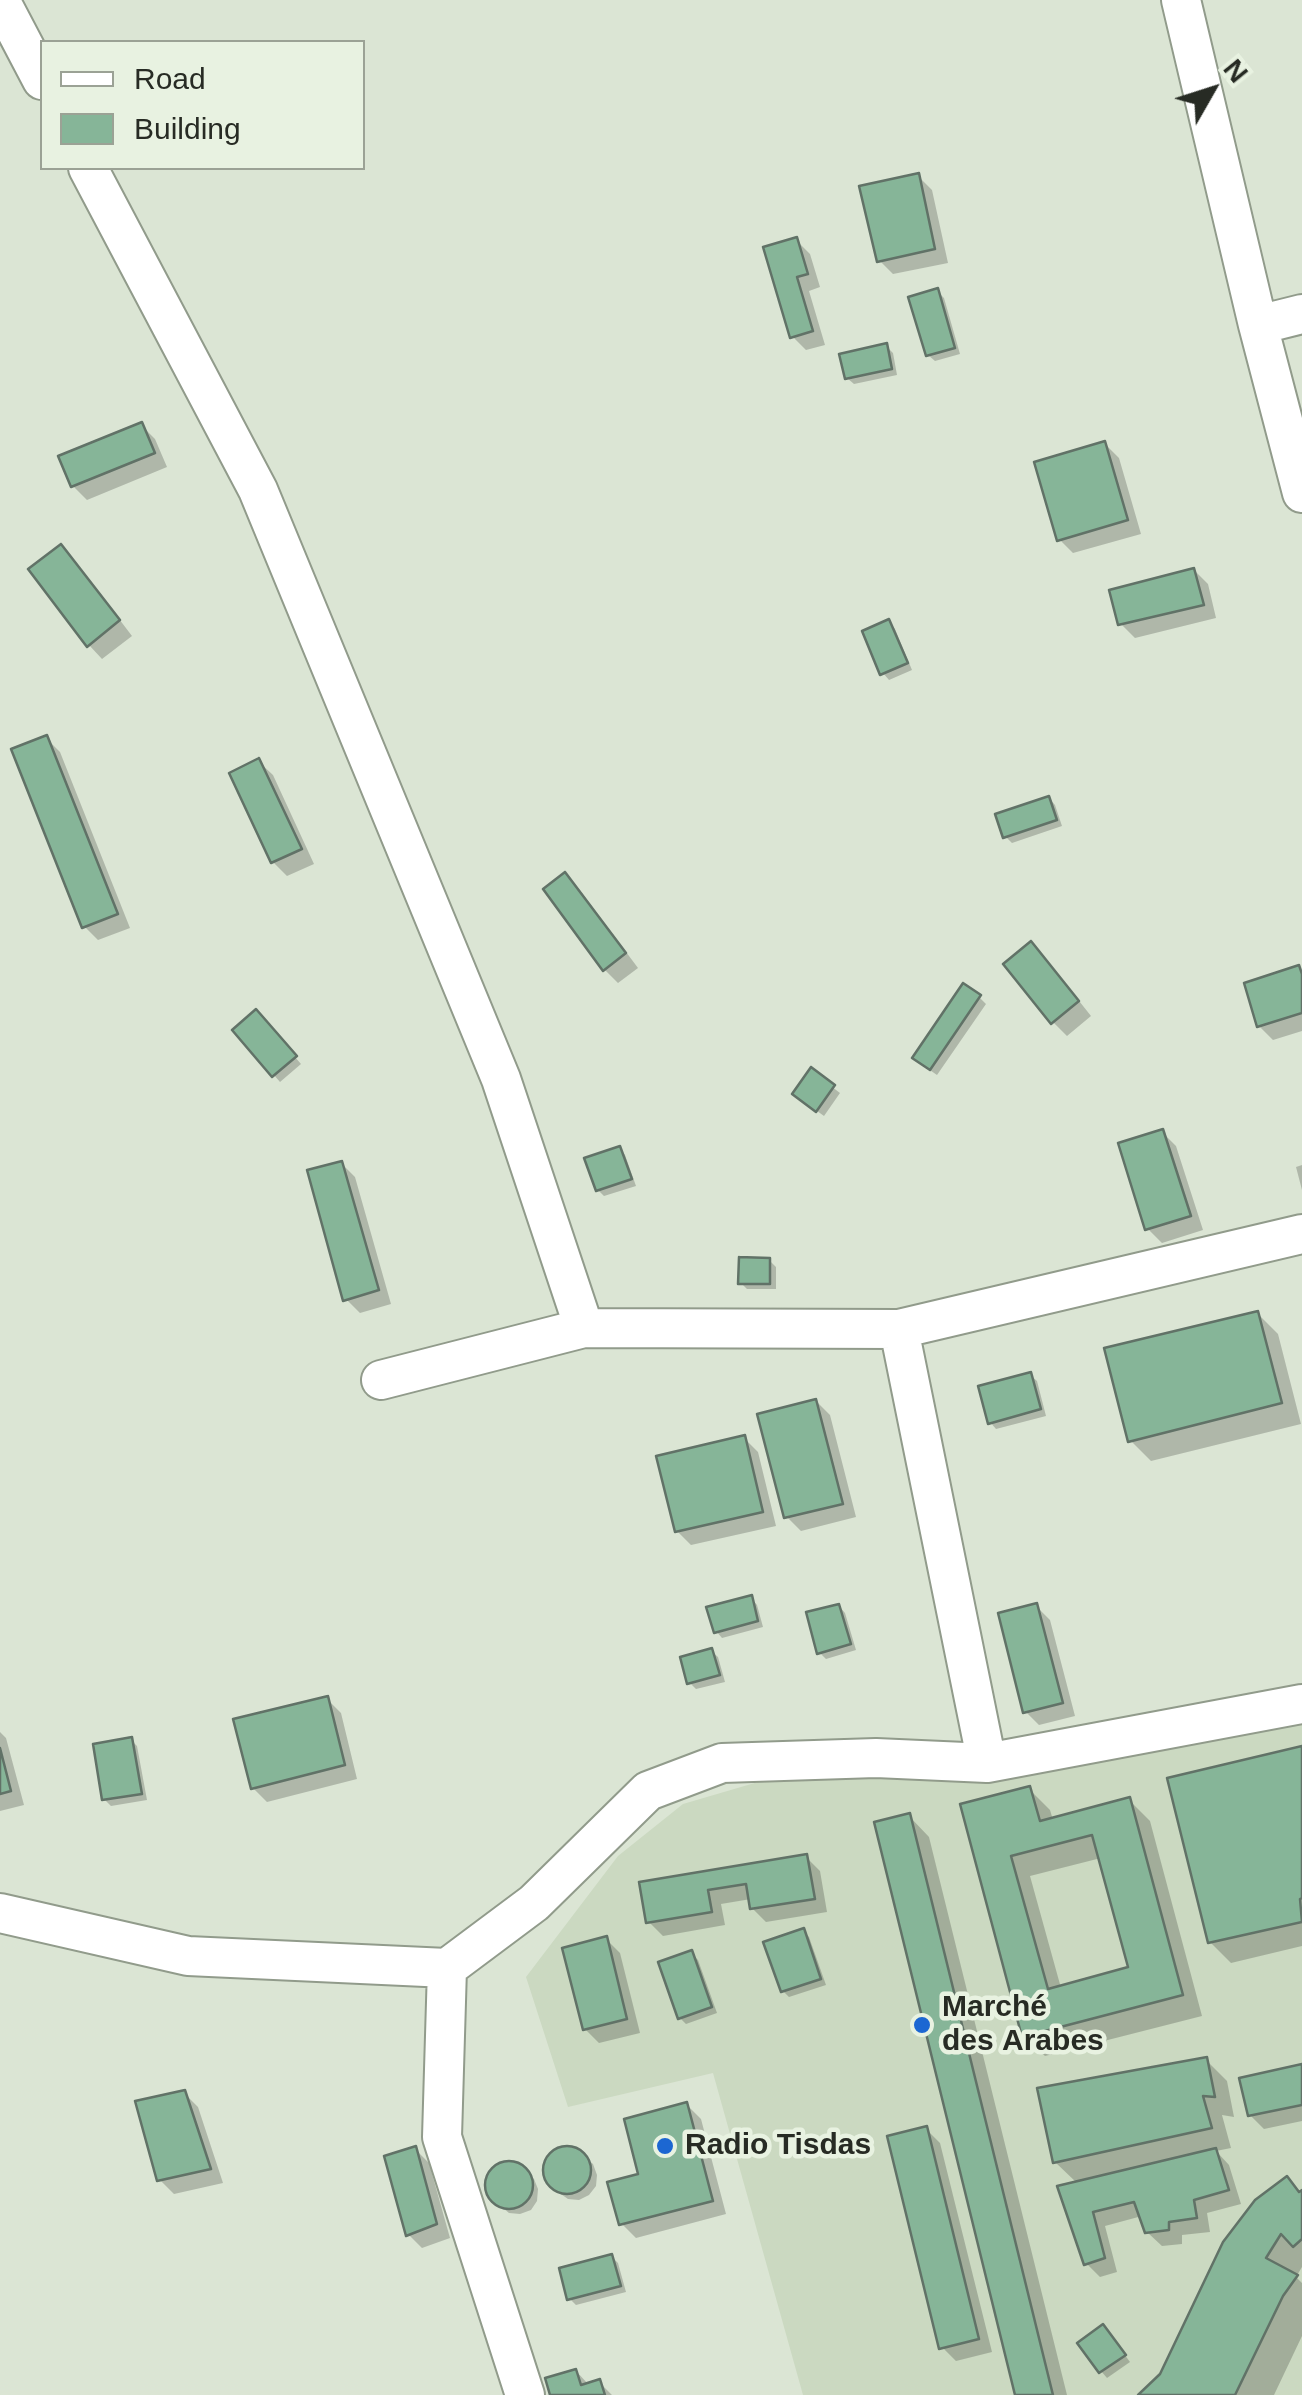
<!DOCTYPE html>
<html>
<head>
<meta charset="utf-8">
<style>
	body { margin:0 }
	#map { position:relative; width:1302px; height:2395px; overflow:hidden; background:#dbe5d4; font-family:Arial,sans-serif }
	canvas { display:block }
	.legend { position:absolute; left:40px; top:40px; width:325px; height:130px; box-sizing:border-box; background:#e8f2e1; border:2px solid #9ba295; margin:0; padding:12px 18px; list-style:none; font-size:30px; color:#272b24 }
	.legend li { display:flex; align-items:center; gap:20px; height:50px }
	.legend b { width:50px; border:2px solid #9ba295 }
	.north { position:absolute; left:1162px; top:40px; width:100px; height:100px; -webkit-text-stroke:8px #e8f2e1; paint-order:stroke; rotate:51deg; font-size:28px; font-weight:700; line-height:40px; text-align:center; color:#272b24 }
	.north::after { content:''; display:block; margin:auto; width:35px; height:45px; background:#272b24; clip-path:polygon(50% 0,100% 100%,50% 72%,0 100%) }
</style>
</head>
<body>
<div id="map">
<canvas width="1302" height="2395"></canvas>
<ul class="legend">
<li><b style="height:12px;background:#fff"></b>Road</li>
<li><b style="height:28px;background:#86b598"></b>Building</li>
</ul>
<div class="north">N</div>
</div>
<script>
const ctx = document.querySelector('canvas').getContext('2d');
ctx.lineJoin = 'round';
function fillPath(path, color) { ctx.fillStyle = color; ctx.fill(path, 'evenodd'); }
const poly = rows => new Path2D(rows.map(r => 'M' + r).join(''));
function trace(path, color, width, dash) { ctx.strokeStyle = color; ctx.lineWidth = width; ctx.lineCap = dash ? 'butt' : 'round'; ctx.setLineDash(dash || []); ctx.stroke(path); }
function label(font, color, halo, rows, align = 'center') {
  ctx.font = font + ' Arial,sans-serif'; ctx.lineWidth = 9; ctx.setLineDash([]); ctx.textBaseline = 'middle'; ctx.strokeStyle = halo; ctx.fillStyle = color; for (const [text, x, y, turn = 0] of rows) {
    ctx.save(); ctx.translate(x, y); ctx.rotate((+turn || 0) * Math.PI / 180); ctx.textAlign = isNaN(turn) ? turn : align; if (halo) ctx.strokeText(text, 0, 0); ctx.fillText(text, 0, 0); ctx.restore();
  }
}
fillPath(poly([
	[1302,1720,1302,2395,803,2395,713,2073,568,2107,526,1977,618,1856,683,1804,758,1782,926,1775]
]), '#cbd9c1');
fillPath(poly([
	[918,176,932,190,948,263,893,274,879,260],
	[796,240,810,254,820,287,809,291,825,345,806,350,792,336],
	[937,291,944,298,960,354,935,361,928,355],
	[886,346,893,353,897,375,854,384,847,378],
	[141,425,155,439,167,467,87,500,73,486],
	[1105,444,1119,458,1141,534,1073,553,1059,539],
	[61,547,75,561,132,636,102,659,89,645],
	[1194,570,1208,584,1216,618,1135,638,1121,624],
	[889,622,895,629,912,670,889,680,883,673],
	[46,738,60,752,130,928,98,940,84,926],
	[259,762,273,775,314,864,287,876,273,862],
	[1049,798,1055,805,1062,826,1012,843,1005,836],
	[565,875,579,889,638,968,618,983,604,969],
	[1045,958,1091,1016,1067,1036,1053,1022],
	[1298,968,1302,971,1302,1031,1273,1040,1259,1026],
	[979,997,986,1004,937,1075,921,1064],
	[262,1019,301,1064,280,1082,235,1030],
	[811,1071,840,1093,824,1116,802,1100],
	[1162,1132,1176,1146,1203,1230,1162,1243,1148,1229],
	[619,1148,625,1155,636,1186,604,1196,598,1190],
	[341,1163,355,1177,391,1304,360,1313,346,1299],
	[1302,1165,1302,1190,1296,1167],
	[769,1260,776,1267,776,1289,747,1289,741,1283],
	[1258,1314,1278,1334,1301,1424,1151,1461,1130,1440],
	[1030,1375,1037,1381,1046,1416,996,1429,990,1422],
	[816,1401,830,1415,856,1517,801,1531,787,1517],
	[744,1438,758,1452,776,1526,691,1545,677,1531],
	[751,1598,757,1605,763,1627,722,1638,716,1631],
	[839,1606,845,1613,856,1650,826,1659,819,1652],
	[1036,1606,1050,1620,1075,1716,1039,1725,1025,1711],
	[711,1651,718,1657,725,1682,696,1689,690,1683],
	[327,1699,341,1713,357,1779,267,1802,253,1788],
	[0,1732,6,1738,24,1805,0,1811],
	[131,1740,137,1746,147,1800,111,1806,104,1799],
	[1302,1749,1302,1946,1231,1963,1210,1942],
	[1029,1789,1050,1810,1053,1820,1129,1800,1150,1821,1202,2016,1045,2056,1024,2036,963,1806],
	[1101,1858,1131,1969,1061,1988,1030,1876],
	[909,1816,929,1837,1067,2395,1018,2395],
	[806,1857,820,1871,827,1912,766,1922,752,1908,751,1899,721,1904,725,1925,663,1936,649,1922,642,1884],
	[803,1931,809,1937,826,1985,789,1997,783,1991],
	[606,1939,620,1953,640,2033,599,2043,585,2029],
	[691,1953,698,1960,717,2013,686,2024,680,2018],
	[1206,2060,1227,2081,1234,2117,1222,2115,1231,2148,1216,2151,1229,2165,1241,2204,1207,2213,1210,2232,1182,2235,1182,2244,1162,2246,1147,2232,1142,2216,1105,2226,1117,2272,1100,2277,1086,2263,1077,2183,1055,2162],
	[1302,2067,1302,2121,1264,2129,1250,2115],
	[184,2093,198,2107,223,2183,174,2194,160,2180],
	[687,2105,701,2119,726,2214,636,2238,622,2224,641,2176],
	[926,2129,940,2143,992,2352,956,2361,942,2347],
	[564,2148,575,2150,585,2157,593,2164,597,2175,596,2186,589,2195,579,2200,568,2199,558,2192,551,2184,546,2173,547,2162,554,2153],
	[415,2149,429,2163,450,2238,422,2248,408,2234],
	[506,2163,517,2165,534,2179,538,2189,537,2201,531,2210,520,2214,509,2213,492,2199,488,2188,489,2177,495,2168],
	[1286,2179,1302,2193,1302,2267,1296,2277,1302,2283,1302,2336,1274,2395,1142,2395,1162,2376],
	[612,2257,618,2263,626,2292,576,2305,569,2298],
	[1109,2334,1130,2362,1107,2378,1101,2371],
	[576,2371,589,2385,599,2382,612,2395,553,2395]
]), '#0003');
const building = poly([
	[919,173,935,249,877,262,859,186,919,173],
	[797,237,808,274,797,277,813,331,790,338,763,247,797,237],
	[938,288,955,348,926,356,908,297,938,288],
	[887,343,892,369,845,379,839,354,887,343],
	[142,422,155,453,71,487,58,456,142,422],
	[1105,441,1128,520,1057,541,1034,462,1105,441],
	[61,544,120,620,87,647,28,569,61,544],
	[1194,568,1204,605,1118,625,1109,590,1194,568],
	[889,619,908,663,880,675,862,631,889,619],
	[47,735,118,914,82,928,11,749,47,735],
	[259,758,302,849,271,863,229,773,259,758],
	[1049,796,1057,820,1003,838,995,814,1049,796],
	[565,872,626,953,603,971,543,889,565,872],
	[1031,941,1079,1001,1051,1024,1003,964,1031,941],
	[1299,965,1302,974,1302,1013,1257,1027,1244,983,1299,965],
	[963,983,981,995,930,1070,912,1058,963,983],
	[256,1009,297,1056,272,1077,232,1030,256,1009],
	[811,1067,835,1085,816,1112,792,1094,811,1067],
	[1163,1129,1191,1216,1145,1230,1118,1143,1163,1129],
	[620,1146,632,1179,596,1191,584,1158,620,1146],
	[342,1161,379,1290,343,1301,307,1170,342,1161],
	[739,1257,770,1258,770,1284,738,1284,739,1257],
	[1258,1311,1282,1403,1128,1442,1104,1348,1258,1311],
	[1031,1372,1041,1409,988,1424,978,1386,1031,1372],
	[816,1399,843,1504,784,1518,757,1414,816,1399],
	[745,1435,763,1512,675,1532,656,1456,745,1435],
	[752,1595,758,1621,714,1633,706,1607,752,1595],
	[1037,1603,1063,1703,1023,1713,998,1613,1037,1603],
	[839,1604,851,1644,817,1654,806,1612,839,1604],
	[712,1648,720,1675,687,1684,680,1657,712,1648],
	[328,1696,345,1765,251,1789,233,1719,328,1696],
	[132,1737,142,1794,102,1800,93,1744,132,1737],
	[1302,1746,1302,1898,1300,1899,1302,1922,1208,1943,1167,1778,1302,1746],
	[0,1748,11,1791,0,1794,0,1748],
	[1030,1786,1040,1821,1130,1797,1183,1995,1022,2037,960,1804,1030,1786],
	[1092,1835,1128,1967,1048,1989,1011,1856,1092,1835],
	[910,1813,1053,2395,1015,2395,874,1822,910,1813],
	[807,1854,815,1899,750,1909,746,1884,708,1890,712,1912,646,1923,639,1882,807,1854],
	[804,1928,821,1979,781,1992,763,1942,804,1928],
	[607,1936,627,2019,583,2030,562,1948,607,1936],
	[692,1950,712,2007,678,2019,658,1962,692,1950],
	[1207,2057,1215,2097,1203,2096,1212,2128,1053,2163,1037,2088,1207,2057],
	[1302,2064,1302,2105,1248,2116,1239,2078,1302,2064],
	[185,2090,211,2169,157,2181,135,2101,185,2090],
	[687,2102,713,2201,619,2225,607,2182,638,2174,624,2119,687,2102],
	[927,2126,979,2339,939,2349,887,2136,927,2126],
	[416,2146,437,2224,406,2236,384,2156,416,2146],
	'543 2170a24 24 0 1 1 48 0a24 24 0 1 1-48 0Z',
	[1216,2148,1229,2190,1194,2200,1197,2218,1169,2222,1169,2230,1145,2233,1134,2202,1093,2212,1105,2258,1084,2265,1057,2186,1216,2148],
	'485 2185a24 24 0 1 1 48 0a24 24 0 1 1-48 0Z',
	[1287,2176,1299,2192,1302,2190,1302,2239,1293,2247,1281,2234,1266,2258,1298,2275,1283,2296,1235,2395,1138,2395,1160,2374,1223,2242,1255,2200,1287,2176],
	[612,2254,621,2286,567,2300,559,2268,612,2254],
	[1103,2324,1126,2355,1099,2373,1077,2343,1103,2324],
	[576,2369,581,2385,600,2379,605,2395,550,2395,545,2378,576,2369]
]);
fillPath(building, '#86b598');
trace(building, '#617267', 2.5);
const minor = poly([
	[0,0,42,80],
	[1181,0,1258,325,1302,493],
	[88,168,258,490,501,1079,584,1328],
	[1258,325,1302,314],
	[899,1329,987,1763],
	[381,1380,584,1328,899,1329,1302,1234],
	[0,1913,188,1956,447,1968,534,1903,648,1791,722,1763,876,1758,987,1763,1302,1704],
	[447,1968,442,2137,525,2395]
]);
trace(minor, '#919b8b', 42);
trace(minor, '#fff', 38);
for (const [x, y, r, color] of [
	[922,2025,10,"#1c67d2"],
	[665,2146,10,"#1c67d2"]
]) { const dot = new Path2D(); dot.arc(x, y, r, 0, 2 * Math.PI); ctx.fillStyle = color; ctx.fill(dot); trace(dot, '#e8f2e1', 4); }
label('bold 30px', '#272b24', '#e8f2e1', [
	["Marché",942,2008],
	["des Arabes",942,2042],
	["Radio Tisdas",685,2146]
], 'left');
</script>
</body>
</html>
